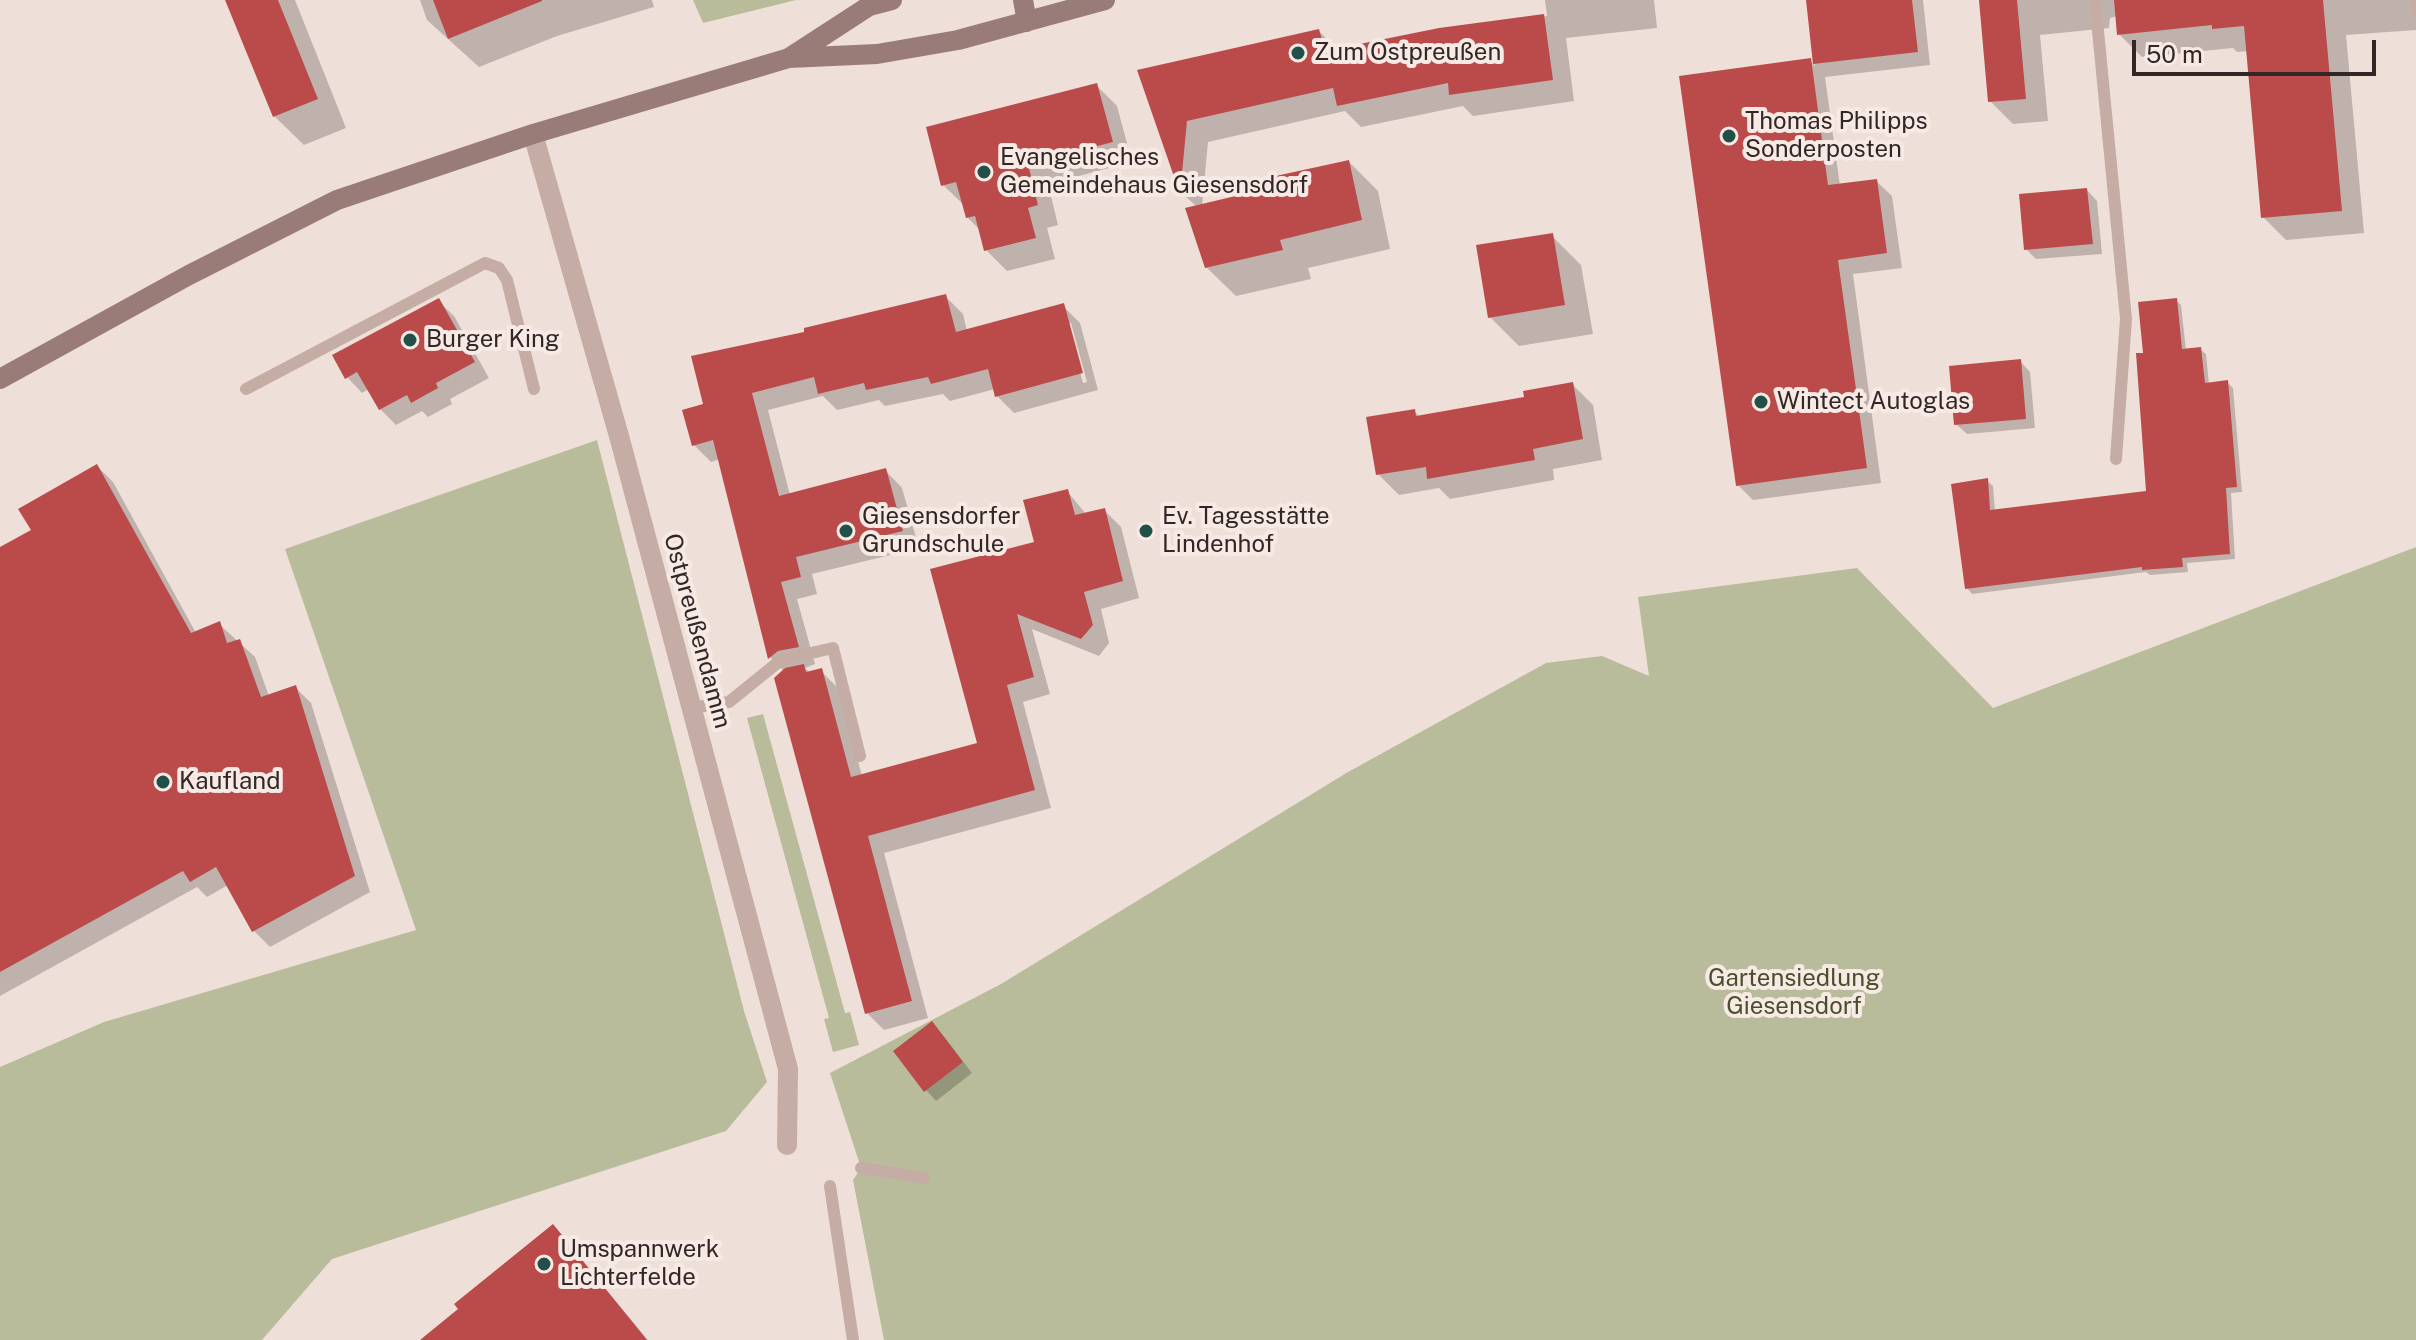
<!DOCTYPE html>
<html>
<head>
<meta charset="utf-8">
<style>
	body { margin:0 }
	#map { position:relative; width:2416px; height:1340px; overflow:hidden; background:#efdfd9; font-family:"Public Sans",sans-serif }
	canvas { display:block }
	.scale { position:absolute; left:2132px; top:40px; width:244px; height:36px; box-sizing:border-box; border:4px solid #322726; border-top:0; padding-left:10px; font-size:24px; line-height:28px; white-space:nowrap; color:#322726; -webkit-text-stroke:6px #f7eae5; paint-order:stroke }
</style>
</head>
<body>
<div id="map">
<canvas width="2416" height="1340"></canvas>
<div class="scale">50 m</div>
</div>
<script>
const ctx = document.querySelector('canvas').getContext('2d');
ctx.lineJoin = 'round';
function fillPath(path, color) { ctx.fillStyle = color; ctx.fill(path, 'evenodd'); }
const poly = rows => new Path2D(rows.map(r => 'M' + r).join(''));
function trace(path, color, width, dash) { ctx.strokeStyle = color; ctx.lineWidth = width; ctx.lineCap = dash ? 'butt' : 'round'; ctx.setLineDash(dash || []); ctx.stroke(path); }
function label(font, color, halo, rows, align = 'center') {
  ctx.font = font + ' "Public Sans",sans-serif'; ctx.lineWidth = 8; ctx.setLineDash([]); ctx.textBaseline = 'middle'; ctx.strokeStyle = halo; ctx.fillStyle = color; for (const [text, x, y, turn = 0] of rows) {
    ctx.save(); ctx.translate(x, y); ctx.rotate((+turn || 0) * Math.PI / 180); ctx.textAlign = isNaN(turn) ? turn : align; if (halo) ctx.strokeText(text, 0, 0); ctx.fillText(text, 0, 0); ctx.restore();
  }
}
fillPath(poly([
	[693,0,796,0,703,23],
	[597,440,744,1011,767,1082,726,1131,332,1259,262,1340,0,1340,0,1067,104,1022,416,930,285,549],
	[2416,547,2416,1340,884,1340,853,1180,861,1168,830,1073,1001,984,1348,772,1546,663,1602,656,1649,676,1638,597,1857,568,1993,708],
	[763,714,845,1013,850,1012,859,1045,833,1052,824,1019,829,1018,747,718]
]), '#b9bc9a');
fillPath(poly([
	[227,0,295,0,346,128,304,145,274,116],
	[420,0,652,0,654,7,557,36,479,67,427,20],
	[1545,0,1654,0,1657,28,1566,38,1574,101,1473,116,1463,106,1361,127,1345,111,1208,142,1202,206,1268,191,1349,162,1378,191,1390,249,1308,268,1311,279,1236,296,1206,267,1197,207,1182,193,1140,71,1319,31,1338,51,1439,30,1547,16],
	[1808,0,1923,0,1930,65,1825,77,1840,186,1876,181,1892,196,1902,268,1853,274,1881,483,1753,500,1738,485,1810,60,1815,66],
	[1981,0,2416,0,2416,30,2346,35,2364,233,2286,240,2263,217,2249,51,2237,52,2233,48,2142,57,2119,34,2117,16,2110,18,2109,28,2040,35,2048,121,2013,124,1990,101],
	[1096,85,1117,106,1132,162,1048,184,1058,225,1047,228,1055,259,1007,271,986,250,980,230,967,217,965,206,943,185],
	[2087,190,2097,201,2102,254,2036,259,2026,249],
	[1552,236,1581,265,1593,334,1519,346,1490,317],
	[945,296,963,314,967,331,1063,306,1080,323,1098,390,1014,413,997,396,995,389,950,401,943,394,885,406,879,400,837,410,823,396,768,410,790,495,885,470,902,488,919,548,812,574,817,594,797,599,815,664,805,668,810,673,821,671,838,688,862,776,980,744,1036,543,1067,491,1086,514,1104,510,1121,527,1139,598,1101,609,1109,643,1099,656,1032,629,1050,694,1023,702,1051,808,884,853,928,1018,884,1030,867,1013,784,671,770,657,720,459,711,462,694,445,705,405,806,333],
	[1067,323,1071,323,1087,382,1083,383],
	[2176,300,2181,305,2186,350,2200,349,2206,354,2209,384,2227,382,2233,388,2242,492,2231,493,2235,559,2187,563,2188,572,2150,575,2146,572,1972,594,1967,588,1987,481,1993,486,1995,511,2148,493,2145,355],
	[438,301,454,316,489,378,450,399,452,404,428,417,422,411,396,425,380,409,369,389,362,393,347,377],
	[2020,361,2030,372,2035,428,1967,434,1956,424],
	[1572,384,1593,405,1602,460,1553,469,1554,480,1450,499,1439,488,1399,495,1378,474,1414,411,1420,417,1526,398],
	[97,466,113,482,196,633,219,624,255,657,269,696,295,687,311,703,370,892,270,947,254,931,228,885,207,897,197,887,0,996,0,550,33,531],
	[942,1034,972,1073,936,1101,926,1090],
	[553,1226,648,1340,423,1340]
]), '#0003');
fillPath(poly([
	[225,0,278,0,318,99,273,117],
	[433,0,542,0,542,1,448,39],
	[1806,0,1912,0,1918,52,1813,64],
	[1979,0,2017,0,2026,99,1988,102],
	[2114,0,2323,0,2342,211,2261,218,2244,26,2212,29,2212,25,2117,35],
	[1544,14,1553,80,1449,95,1448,83,1337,106,1333,88,1187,121,1180,194,1137,70,1319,29,1325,51,1439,28],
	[1811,58,1828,185,1877,179,1887,253,1838,260,1867,468,1736,486,1679,76],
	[1097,83,1113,142,1028,164,1038,205,1028,208,1036,238,984,251,975,216,966,218,956,182,941,186,926,127],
	[1349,160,1362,220,1280,240,1283,250,1205,268,1185,208,1265,189,1262,179],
	[2087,188,2093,244,2024,250,2019,194],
	[1553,233,1565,305,1488,318,1476,245],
	[946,294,956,332,1064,303,1083,373,995,397,988,369,931,384,928,377,866,390,864,383,818,394,814,377,752,393,779,496,886,468,903,531,796,557,801,577,781,582,799,647,778,651,768,659,713,440,692,446,682,410,703,404,691,356,804,332,804,328],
	[439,298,475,362,436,383,438,388,411,403,407,395,379,410,357,372,345,379,332,355],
	[2177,298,2182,349,2201,347,2205,383,2228,380,2237,487,2226,488,2230,554,2182,558,2183,567,2142,570,2142,567,1965,589,1951,484,1988,478,1990,510,2146,491,2136,353,2143,353,2138,302],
	[2021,359,2026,419,1954,425,1949,366],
	[1573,382,1583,439,1533,449,1535,460,1427,479,1426,467,1376,475,1366,417,1415,409,1416,416,1524,397,1523,391],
	[97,464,191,633,220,621,227,643,240,639,261,697,296,685,355,876,252,932,216,867,190,882,183,871,0,972,0,547,31,530,18,509],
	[1068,489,1075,515,1105,508,1123,581,1084,592,1093,625,1081,639,1017,614,1034,677,1007,685,1035,790,868,836,912,1001,865,1014,774,678,785,668,804,664,806,672,822,668,851,777,977,743,930,569,1034,542,1023,500],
	[932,1021,963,1062,924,1092,893,1051],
	[553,1224,647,1340,420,1340,458,1309,454,1304]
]), '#bb4b4a');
trace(poly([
	[2095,0,2126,319,2116,459],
	[2415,0,2416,10],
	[246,389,485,263,499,268,507,280,534,389],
	[691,708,729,702,781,660,833,648,860,756],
	[861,1168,924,1178],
	[830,1186,853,1340]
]), '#c5ada6', 12);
trace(poly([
	[533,134,619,436,788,1069,787,1145]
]), '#c5ada6', 20);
trace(poly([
	[1023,0,1027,22],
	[789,58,869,6,892,0],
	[0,379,189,275,337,200,533,134,789,58,877,54,958,40,1105,0]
]), '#997c78', 20);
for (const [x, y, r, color] of [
	[1298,53,8,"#205047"],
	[1729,136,8,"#205047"],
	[984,172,8,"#205047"],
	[410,340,8,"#205047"],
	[1761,402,8,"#205047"],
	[846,531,8,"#205047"],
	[1146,531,8,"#205047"],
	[163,782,8,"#205047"],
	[544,1264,8,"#205047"]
]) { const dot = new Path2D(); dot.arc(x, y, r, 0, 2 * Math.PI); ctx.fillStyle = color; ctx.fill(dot); trace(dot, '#f7eae5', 3); }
label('24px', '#322726', '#f7eae5', [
	["Zum Ostpreußen",1314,53],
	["Thomas Philipps",1745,122],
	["Sonderposten",1745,150],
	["Evangelisches",1000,158],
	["Gemeindehaus Giesensdorf",1000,186],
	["Burger King",426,340],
	["Wintect Autoglas",1777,402],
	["Giesensdorfer",862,517],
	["Grundschule",862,545],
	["Ev. Tagesstätte",1162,517],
	["Lindenhof",1162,545],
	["Kaufland",179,782],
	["Umspannwerk",560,1250],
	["Lichterfelde",560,1278]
], 'left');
label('24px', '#322726', '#f7eae5', [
	["Ostpreußendamm",697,631,75]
]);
label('24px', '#4a4e2c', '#f7eae5', [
	["Gartensiedlung",1794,979],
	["Giesensdorf",1794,1007]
]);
</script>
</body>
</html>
